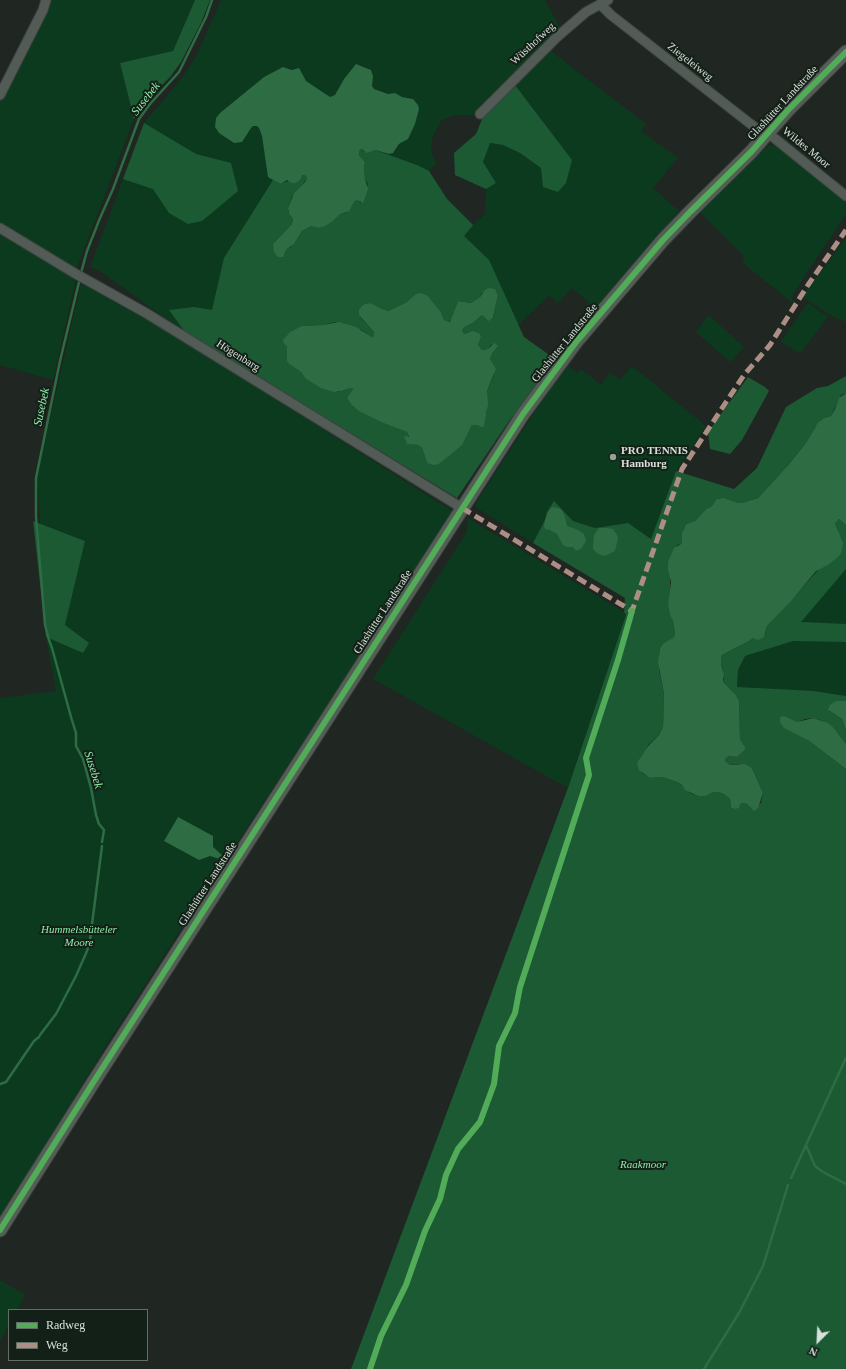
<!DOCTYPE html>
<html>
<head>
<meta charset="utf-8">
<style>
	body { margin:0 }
	#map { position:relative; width:846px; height:1369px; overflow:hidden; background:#202621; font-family:Georgia,serif }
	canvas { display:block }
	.legend { position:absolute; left:8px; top:1309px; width:140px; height:52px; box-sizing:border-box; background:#132017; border:1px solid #626d65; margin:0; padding:5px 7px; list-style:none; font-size:12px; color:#d8e0da }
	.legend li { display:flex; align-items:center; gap:8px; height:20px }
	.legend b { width:20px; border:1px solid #626d65 }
	.north { position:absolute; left:798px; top:1321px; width:40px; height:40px; -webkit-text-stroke:3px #132017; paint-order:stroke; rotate:204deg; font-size:11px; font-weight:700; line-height:16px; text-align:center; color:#d8e0da }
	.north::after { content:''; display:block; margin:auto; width:14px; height:18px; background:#d8e0da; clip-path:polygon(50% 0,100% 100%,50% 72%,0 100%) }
</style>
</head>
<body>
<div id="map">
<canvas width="846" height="1369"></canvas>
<ul class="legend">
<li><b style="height:5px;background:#51ab58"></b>Radweg</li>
<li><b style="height:5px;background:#ac8f84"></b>Weg</li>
</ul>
<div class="north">N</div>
</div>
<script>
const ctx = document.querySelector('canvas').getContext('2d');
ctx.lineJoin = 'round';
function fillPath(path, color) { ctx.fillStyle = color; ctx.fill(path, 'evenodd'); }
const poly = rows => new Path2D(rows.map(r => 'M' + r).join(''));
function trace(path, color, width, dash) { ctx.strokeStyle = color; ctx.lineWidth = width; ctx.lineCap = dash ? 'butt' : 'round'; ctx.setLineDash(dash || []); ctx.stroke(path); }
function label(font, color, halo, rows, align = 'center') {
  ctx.font = font + ' Georgia,serif'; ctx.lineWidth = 4; ctx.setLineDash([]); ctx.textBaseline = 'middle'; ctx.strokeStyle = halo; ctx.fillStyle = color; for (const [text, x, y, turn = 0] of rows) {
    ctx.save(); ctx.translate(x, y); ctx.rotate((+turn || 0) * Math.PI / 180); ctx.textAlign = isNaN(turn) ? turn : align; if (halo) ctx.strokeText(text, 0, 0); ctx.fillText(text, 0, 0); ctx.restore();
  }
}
fillPath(poly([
	[49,0,195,0,173,51,120,63,134,119,76,270,0,224,0,101,45,13],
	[221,0,545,0,561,29,478,107,473,115,454,115,442,120,433,135,431,151,436,164,429,171,447,199,473,225,485,214,486,189,496,183,483,162,489,143,503,145,520,153,541,168,543,122,515,85,551,51,646,124,641,131,678,158,653,188,679,211,600,302,595,310,592,305,572,288,558,303,549,295,517,326,497,277,457,303,453,315,401,305,392,310,408,444,416,444,411,469,185,332,98,270,90,267,144,123,182,78,197,55],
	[361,65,371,70,373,76,372,86,374,89,388,94,393,93,402,97,410,97,419,107,413,129,408,139,399,144,395,152,389,154,375,150,288,208,299,182,265,153,262,136,259,128,257,126,253,126,251,128,242,142,234,143,219,133,215,127,216,118,220,113,264,77,284,67,302,72,302,75,306,81,330,97,335,96,344,79],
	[776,145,846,202,846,214,791,297,796,306,742,262,745,257,700,212,767,146],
	[0,235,76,279,53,380,0,365],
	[846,238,846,322,830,315,802,297],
	[81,283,145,317,454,512,208,887,104,1049,0,1219,0,698,56,691,46,637,83,653,65,625,85,541,40,524,37,476],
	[808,303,828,317,800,354,781,341],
	[709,315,744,347,730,362,696,332],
	[568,366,577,373,581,369,601,385,610,373,620,380,632,366,706,426,676,471,651,539,628,523,595,528,573,521,554,501,533,543,474,506,543,399],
	[468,518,624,612,626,615,568,788,373,679,466,533],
	[846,569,846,633,800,622],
	[792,641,846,642,846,696,814,691,737,688,738,670,745,656],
	[0,1280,25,1295,17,1310,9,1310,9,1325,0,1341]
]), '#0c3a1f');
fillPath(poly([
	[195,0,210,0,201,23,181,62,171,76,153,94,134,119,120,63,173,51],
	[515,85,572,160,566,183,558,192,543,187,541,168,520,153,503,145,490,143,483,162,496,183,486,189,455,175,454,153,476,134,483,117],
	[144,123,196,154,231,163,238,191,202,221,188,224,169,213,153,189,123,179],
	[360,149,362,149,364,152,375,150,417,165,429,171,447,199,473,225,464,236,489,260,524,337,555,359,507,424,457,498,185,332,169,310,194,307,212,310,224,258,273,180,281,184,302,175,306,176,308,178,292,196,288,208,288,211,290,216,293,219,292,224,273,244,285,254,287,249,291,247,296,241,302,231,311,226,319,228,333,221,339,215,346,213,354,202,357,200,361,203,368,184,365,179,364,167,365,162,359,155],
	[497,292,498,295,493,317,482,315,473,323,463,327,462,330,464,334,470,332,481,337,478,344,479,347,482,350,488,349,492,344,493,352,490,359,494,375,487,391,487,412,479,426,477,425,472,425,463,442,439,464,427,463,422,448,418,445,408,444,406,439,409,436,407,432,383,423,375,419,352,391,353,388,349,388,338,392,305,378,301,372,289,364,287,361,287,346,290,332,301,326,323,325,335,322,362,330,372,337,374,336,374,332,360,317,369,303,371,303,380,308,388,311,407,302,428,296,441,312,444,320,448,322,451,320,458,301,471,303,480,297,482,293],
	[846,376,846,393,841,395,831,416,824,418,817,423,815,428,805,444,790,463,758,498,742,503,738,503,719,498,712,506,706,509,695,521,686,524,683,530,682,542,681,544,677,545,670,577,670,601,668,606,670,615,673,621,675,634,673,638,660,648,659,655,659,670,664,694,663,727,659,735,648,745,642,773,650,778,662,777,677,782,682,785,690,793,698,796,713,792,722,793,730,799,731,808,735,809,740,804,743,803,747,804,752,809,761,803,763,793,752,768,738,764,730,765,725,761,726,758,729,756,737,757,745,750,745,747,740,739,739,701,736,695,724,683,723,670,721,664,721,658,722,655,749,641,753,638,765,635,767,626,802,588,818,570,838,530,835,523,837,519,841,520,846,525,846,569,801,622,846,624,846,642,793,641,745,656,738,670,737,687,814,691,846,696,846,701,841,701,829,711,842,719,846,730,846,744,834,728,821,720,814,718,805,719,785,728,809,741,846,769,846,1369,351,1369,568,788,626,615,624,612,625,598,533,543,545,520,547,512,554,501,573,521,595,528,628,523,651,539,676,471,734,489,757,468,786,407,817,388,828,386],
	[748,377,765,387,769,391,742,440,730,454,710,449,708,432],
	[33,521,85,541,65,625,89,643,83,653,46,637]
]), '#1c5a34');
fillPath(poly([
	[356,64,371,70,373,76,372,86,374,89,388,94,395,93,402,97,413,99,418,105,419,109,415,124,408,139,399,144,393,153,389,154,375,150,366,153,362,149,360,149,359,155,365,162,364,167,365,179,368,189,363,203,357,200,354,202,349,211,339,215,333,221,325,226,319,228,311,226,302,231,294,244,287,249,283,257,278,257,274,252,273,244,292,224,293,219,289,214,288,208,294,193,306,181,307,178,306,176,302,175,300,180,295,183,292,183,287,180,281,184,273,180,268,177,262,136,259,128,257,126,253,126,251,128,242,142,234,143,219,133,215,127,216,118,220,113,264,77,283,67,292,70,299,68,306,81,330,97,335,95,344,79],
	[489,288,495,289,498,295,493,317,489,321,482,315,473,323,464,327,462,330,464,334,473,331,480,334,481,337,478,345,482,350,488,349,494,343,498,346,493,352,490,359,496,369,487,391,488,404,484,426,481,427,477,425,472,425,462,445,439,464,434,465,427,463,422,448,418,445,406,444,407,442,404,437,406,436,409,437,409,436,407,432,383,423,359,411,352,405,347,398,352,391,353,388,350,388,341,391,334,392,321,388,305,378,301,372,289,364,287,361,287,346,284,344,283,340,285,338,290,332,301,326,323,325,339,322,356,327,372,337,374,336,374,332,359,315,359,310,362,306,365,304,371,303,380,308,388,311,407,302,416,294,421,293,428,296,441,312,444,320,450,322,458,301,471,303,480,297,485,290],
	[846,393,846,525,839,519,835,523,843,543,841,553,838,557,828,565,816,571,791,601,767,626,764,637,758,640,753,638,749,641,722,655,721,658,721,664,724,675,723,679,724,683,736,695,739,701,740,739,745,747,745,750,737,757,729,756,726,758,725,761,730,765,745,764,752,768,763,793,758,808,754,811,747,804,743,803,740,804,739,808,735,809,731,808,730,799,722,793,713,792,705,796,698,796,685,790,682,785,677,782,662,777,650,778,647,776,639,770,637,763,649,745,659,735,663,727,664,694,658,662,660,648,664,643,673,638,675,634,673,621,670,615,668,606,671,582,668,569,668,562,674,548,681,544,682,542,682,533,686,524,695,521,706,509,712,506,717,499,723,498,738,503,742,503,758,498,790,463,805,444,815,428,817,423,824,418,831,416,835,409,839,398],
	[552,507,558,508,562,510,565,517,567,526,576,529,584,534,586,541,581,549,576,551,573,547,567,547,563,545,557,534,550,530,545,529,544,526,545,520,548,512],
	[599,528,605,528,613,529,617,535,618,538,615,551,605,556,598,554,593,549,594,535],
	[836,701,846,701,846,730,842,719,828,710,830,705],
	[784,716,797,722,814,718,828,723,834,728,846,744,846,769,809,741,784,728,780,722,780,717],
	[178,817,213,836,213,847,224,857,223,860,210,856,199,860,164,841]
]), '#2e6c44');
trace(poly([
	[81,273,87,251,100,218,113,189,139,119,150,104,179,72,206,17,212,0],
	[80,278,60,361,36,478,36,517,45,625,49,640,52,648,71,717,76,733,76,746,83,759,91,788,96,815,99,824,104,830,102,842],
	[40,1035,56,1014,76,976,87,951,90,940,102,846],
	[846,1058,806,1145,815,1166,823,1172,846,1184],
	[0,1084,6,1082,34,1041,39,1037],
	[791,1178,806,1145],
	[704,1369,739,1313,763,1266,788,1185]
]), '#2e6c44', 2.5);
const street = poly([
	[601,5,611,15,766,136],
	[0,95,43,10,46,0],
	[480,114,557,37,586,12,608,0],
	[768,133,846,196],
	[0,228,76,274,146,313,462,508]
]);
const secondary = poly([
	[0,1230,96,1078,523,414,576,342,663,240,690,212,751,152,788,110,846,52]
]);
trace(street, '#3e433f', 11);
trace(secondary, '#3e433f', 15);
trace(street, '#525b55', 9);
trace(secondary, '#545e57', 13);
trace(poly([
	[462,508,632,611],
	[631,614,682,469,744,375,770,345,808,285,846,230]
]), '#ac8f84', 5, [10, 5]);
trace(poly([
	[0,1230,96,1078,523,414,576,342,663,240,690,212,751,152,788,110,846,52],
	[370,1369,381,1336,406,1285,425,1231,440,1199,446,1175,458,1149,480,1122,494,1084,499,1046,515,1013,520,987,589,775,586,758,618,660,632,611]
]), '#51ab58', 6);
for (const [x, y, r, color] of [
	[613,457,4,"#989f99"]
]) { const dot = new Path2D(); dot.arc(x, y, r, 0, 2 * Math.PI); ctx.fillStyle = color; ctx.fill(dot); trace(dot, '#132017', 1.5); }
label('11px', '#d8e0da', '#132017', [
	["Wüsthofweg",533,44,-43],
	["Ziegeleiweg",690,62,38],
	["Glashütter Landstraße",783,103,-47],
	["Wildes Moor",806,148,39],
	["Glashütter Landstraße",565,343,-51],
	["Högenbarg",238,356,32],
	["Glashütter Landstraße",383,612,-57],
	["Glashütter Landstraße",208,884,-57]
]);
label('bold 11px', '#d8e0da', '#132017', [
	["PRO TENNIS",621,451],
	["Hamburg",621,464]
], 'left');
label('italic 11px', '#8ceaa9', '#132017', [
	["Hummelsbütteler",79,930],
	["Moore",79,943],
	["Raakmoor",643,1165]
]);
label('italic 12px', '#8ceaa9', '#132017', [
	["Susebek",146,99,-52],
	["Susebek",42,407,-78],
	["Susebek",93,770,73]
]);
</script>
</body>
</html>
